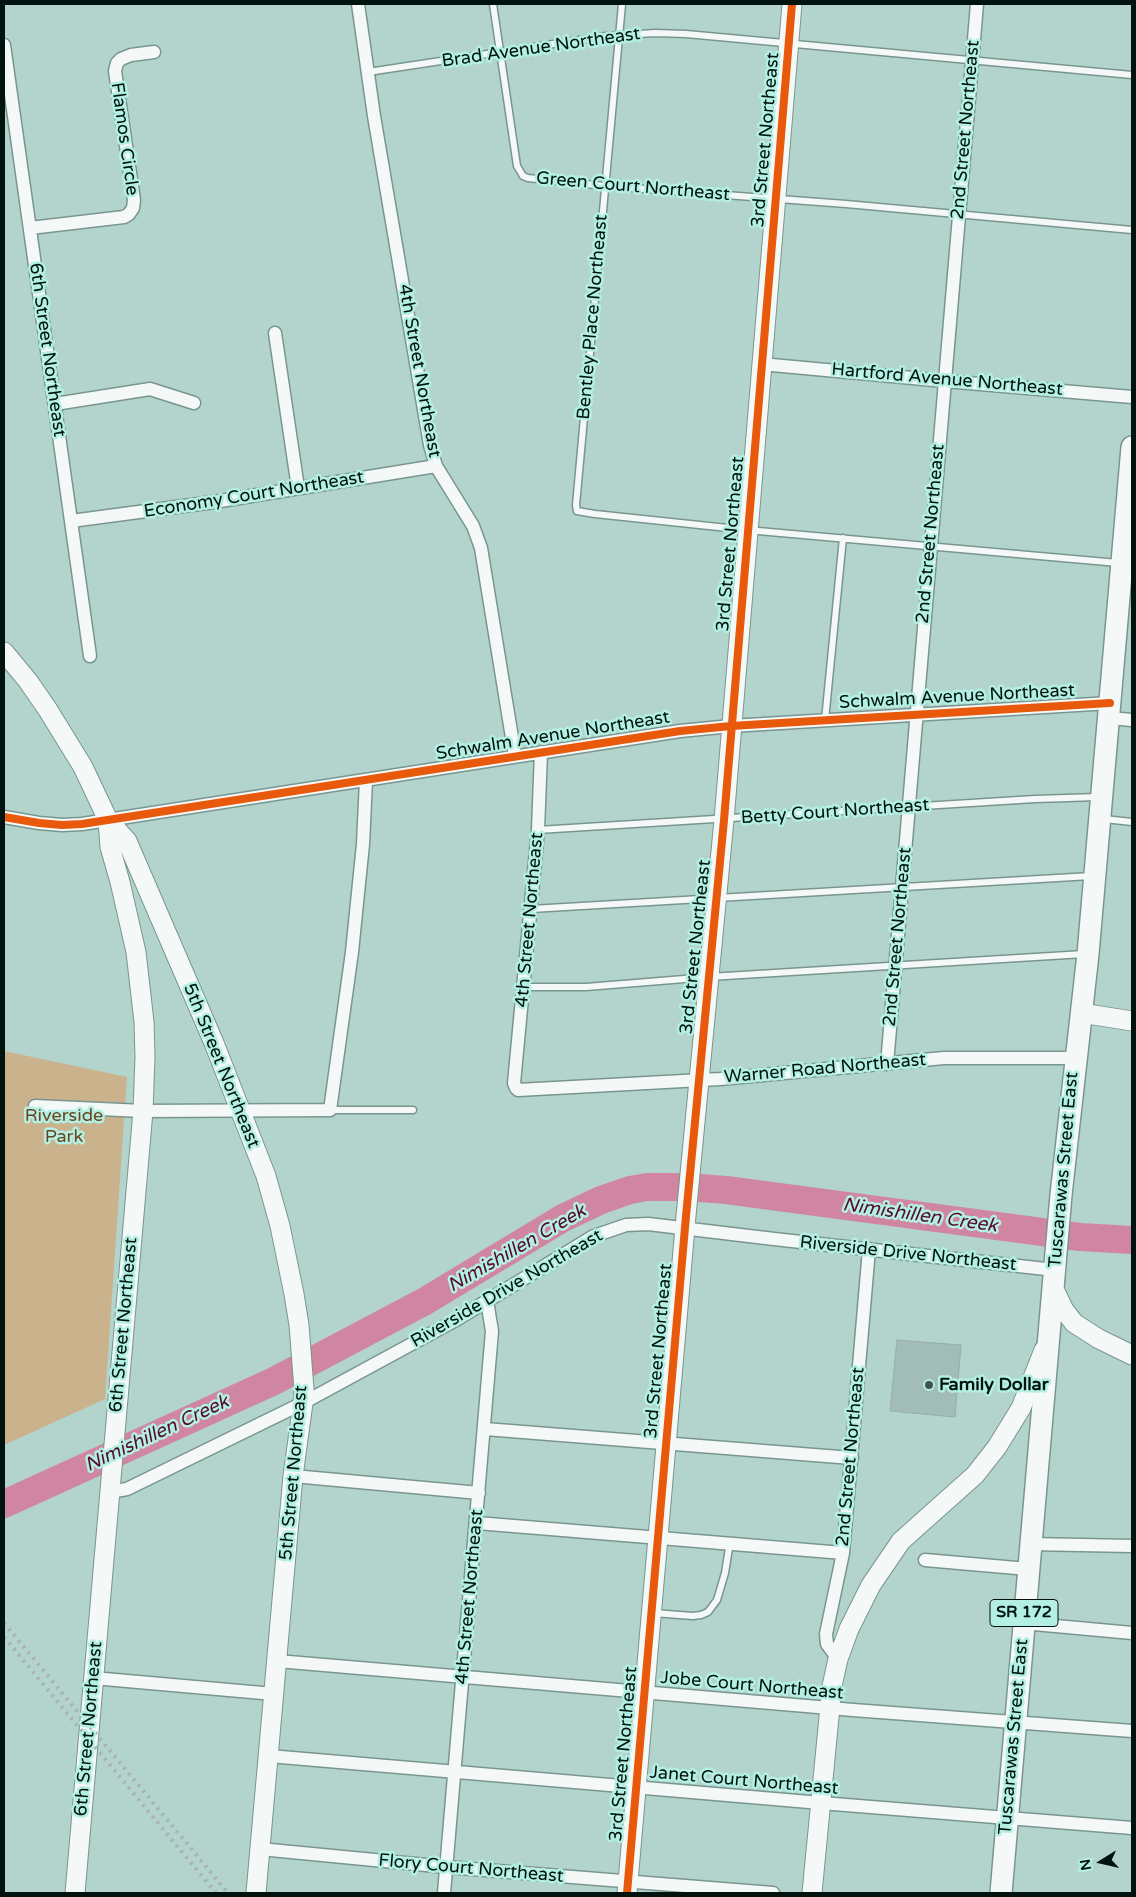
<!DOCTYPE html>
<html>
<head>
<meta charset="utf-8">
<style>
	body { margin:0 }
	#map { position:relative; width:1136px; height:1897px; overflow:hidden; background:#b3d4cd; font-family:"Varela Round",sans-serif }
	canvas { display:block }
	.frame { position:absolute; inset:0; border:5px solid #00130f; pointer-events:none }
	.north { position:absolute; left:1076px; top:1837px; width:50px; height:50px; -webkit-text-stroke:4px #b3efe2; paint-order:stroke; rotate:260deg; font-size:14px; font-weight:700; line-height:20px; text-align:center; color:#00130f }
	.north::after { content:''; display:block; margin:auto; width:18px; height:22px; background:#00130f; clip-path:polygon(50% 0,100% 100%,50% 72%,0 100%) }
</style>
</head>
<body>
<div id="map">
<canvas width="1136" height="1897"></canvas>
<div class="frame"></div>
<div class="north">N</div>
</div>
<script>
const ctx = document.querySelector('canvas').getContext('2d');
ctx.lineJoin = 'round';
function fillPath(path, color) { ctx.fillStyle = color; ctx.fill(path, 'evenodd'); }
const poly = rows => new Path2D(rows.map(r => 'M' + r).join(''));
function trace(path, color, width, dash) { ctx.strokeStyle = color; ctx.lineWidth = width; ctx.lineCap = dash ? 'butt' : 'round'; ctx.setLineDash(dash || []); ctx.stroke(path); }
function label(font, color, halo, rows, align = 'center') {
  ctx.font = font + ' "Varela Round",sans-serif'; ctx.lineWidth = 5; ctx.setLineDash([]); ctx.textBaseline = 'middle'; ctx.strokeStyle = halo; ctx.fillStyle = color; for (const [text, x, y, turn = 0] of rows) {
    ctx.save(); ctx.translate(x, y); ctx.rotate((+turn || 0) * Math.PI / 180); ctx.textAlign = isNaN(turn) ? turn : align; if (halo) ctx.strokeText(text, 0, 0); ctx.fillText(text, 0, 0); ctx.restore();
  }
}
fillPath(poly([
	[4,1051,127,1077,105,1399,4,1445]
]), '#cab28d');
trace(poly([
	[4,1504,272,1382,427,1300,563,1218,601,1200,630,1190,647,1187,686,1187,726,1190,1080,1237,1132,1240]
]), '#d086a1', 28);
const building = poly([
	[897,1340,961,1345,955,1417,890,1411,897,1340]
]);
fillPath(building, '#a2bcb7');
trace(building, '#94aea8', 1);
const lane = poly([
	[493,4,517,166,523,176,528,178,605,186,846,204,1132,230],
	[622,4,576,505,577,511,595,514,747,530,1118,563],
	[368,72,606,36,655,33,686,34,1132,75],
	[825,720,843,538],
	[1104,819,1132,822],
	[538,830,1035,799,1098,797],
	[531,909,1091,876],
	[524,987,586,987,709,977,1084,954],
	[330,1110,413,1110],
	[653,1613,693,1616,701,1615,708,1612,717,1600,725,1573,730,1542]
]);
const street = poly([
	[358,4,374,116,430,445,436,466,473,526,481,548,515,756],
	[4,45,90,656],
	[30,228,124,217,129,214,133,208,134,200,115,71,117,63,121,59,131,55,154,52],
	[275,333,298,488],
	[761,364,945,381,1132,397],
	[55,404,150,389,194,403],
	[71,521,214,502,436,466],
	[1109,718,1132,720],
	[541,752,538,830,514,1083,516,1088,518,1090,720,1079,944,1058,1075,1058],
	[4,817,39,823,62,825,82,824,680,731,731,726,1110,703],
	[887,1064,977,4],
	[35,1106,143,1111,330,1110,352,952,363,844,366,780],
	[485,1429,852,1458],
	[293,1476,479,1493],
	[110,1492,127,1489,303,1403,454,1321,594,1236,626,1225,648,1224,774,1239,1055,1270],
	[477,1523,843,1553],
	[1030,1544,1132,1546],
	[925,1560,1028,1569],
	[1023,1623,1132,1633],
	[838,1659,827,1644,826,1634,843,1553,869,1249],
	[277,1661,853,1710,1132,1731],
	[93,1678,274,1694],
	[269,1756,821,1803,1132,1828],
	[260,1849,447,1867,773,1893],
	[444,1893,492,1331,487,1301]
]);
const secondary = poly([
	[4,652,28,681,48,710,83,767,108,820,127,841,214,1043,266,1176,280,1226,294,1294,299,1325,304,1389,303,1403,293,1476,256,1893],
	[1081,1013,1132,1021],
	[1053,1287,1064,1310,1074,1323,1099,1339,1132,1355],
	[75,1893,143,1111,145,1057,144,1022,136,952,120,882,110,847,108,820],
	[627,1893,686,1216,724,820,792,4],
	[812,1893,832,1686,838,1659,849,1629,871,1585,901,1541,975,1475,997,1447,1021,1408,1044,1350]
]);
const primary = poly([
	[1001,1893,1061,1195,1088,954,1132,447]
]);
trace(lane, '#7a958f', 9);
trace(street, '#7a958f', 15);
trace(secondary, '#7a958f', 21);
trace(primary, '#7a958f', 24);
trace(lane, '#f4f9f8', 6);
trace(street, '#f4f9f8', 12);
trace(secondary, '#f4f9f8', 19);
trace(primary, '#f4f9f8', 21);
trace(poly([
	[4,1623,228,1893],
	[4,1637,216,1893]
]), '#aab2b1', 4, [2.5, 5]);
trace(poly([
	[4,817,39,823,62,825,82,824,680,731,731,726,1110,703],
	[627,1893,686,1216,724,820,792,4]
]), '#e8590c', 8);
for (const [x, y, r, color] of [
	[929,1385,5,"#3f5752"]
]) { const dot = new Path2D(); dot.arc(x, y, r, 0, 2 * Math.PI); ctx.fillStyle = color; ctx.fill(dot); trace(dot, '#b3efe2', 2); }
for (const [x, y, w] of [
	[1024,1613,68]
]) { const box = new Path2D(); box.roundRect(x - w / 2, y - 13.5, w, 27, 4); ctx.fillStyle = '#b3efe2'; ctx.fill(box); trace(box, '#00130f', 1); }
label('bold 16px', '#00130f', null, [
	["SR 172",1024,1613]
]);
label('18px', '#00130f', '#b3efe2', [
	["Brad Avenue Northeast",541,48,-8],
	["2nd Street Northeast",966,130,-85],
	["Flamos Circle",124,139,82],
	["3rd Street Northeast",766,140,-85],
	["Green Court Northeast",633,187,5],
	["Bentley Place Northeast",593,317,-85],
	["6th Street Northeast",47,350,82],
	["4th Street Northeast",419,371,80],
	["Hartford Avenue Northeast",947,380,5],
	["Economy Court Northeast",254,495,-9],
	["2nd Street Northeast",931,534,-85],
	["3rd Street Northeast",731,544,-85],
	["Schwalm Avenue Northeast",957,697,-3],
	["Schwalm Avenue Northeast",553,736,-9],
	["Betty Court Northeast",835,812,-4],
	["4th Street Northeast",530,920,-85],
	["2nd Street Northeast",898,937,-85],
	["3rd Street Northeast",696,947,-84],
	["5th Street Northeast",221,1066,68],
	["Warner Road Northeast",825,1069,-5],
	["Tuscarawas Street East",1064,1170,-85],
	["Riverside Drive Northeast",908,1254,6],
	["Riverside Drive Northeast",507,1289,-30],
	["6th Street Northeast",124,1325,-85],
	["3rd Street Northeast",659,1351,-85],
	["2nd Street Northeast",851,1457,-85],
	["5th Street Northeast",294,1473,-85],
	["4th Street Northeast",470,1597,-85],
	["Jobe Court Northeast",752,1686,5],
	["6th Street Northeast",89,1729,-85],
	["Tuscarawas Street East",1014,1737,-85],
	["3rd Street Northeast",624,1754,-85],
	["Janet Court Northeast",744,1781,5],
	["Flory Court Northeast",471,1869,5]
]);
label('18px', '#6c4420', '#b3efe2', [
	["Riverside",64,1116],
	["Park",64,1137]
]);
label('bold 18px', '#00130f', '#b3efe2', [
	["Family Dollar",939,1385]
], 'left');
label('italic 19px', '#580a2d', '#b3efe2', [
	["Nimishillen Creek",920,1216,8],
	["Nimishillen Creek",517,1249,-30],
	["Nimishillen Creek",157,1434,-25]
]);
</script>
</body>
</html>
